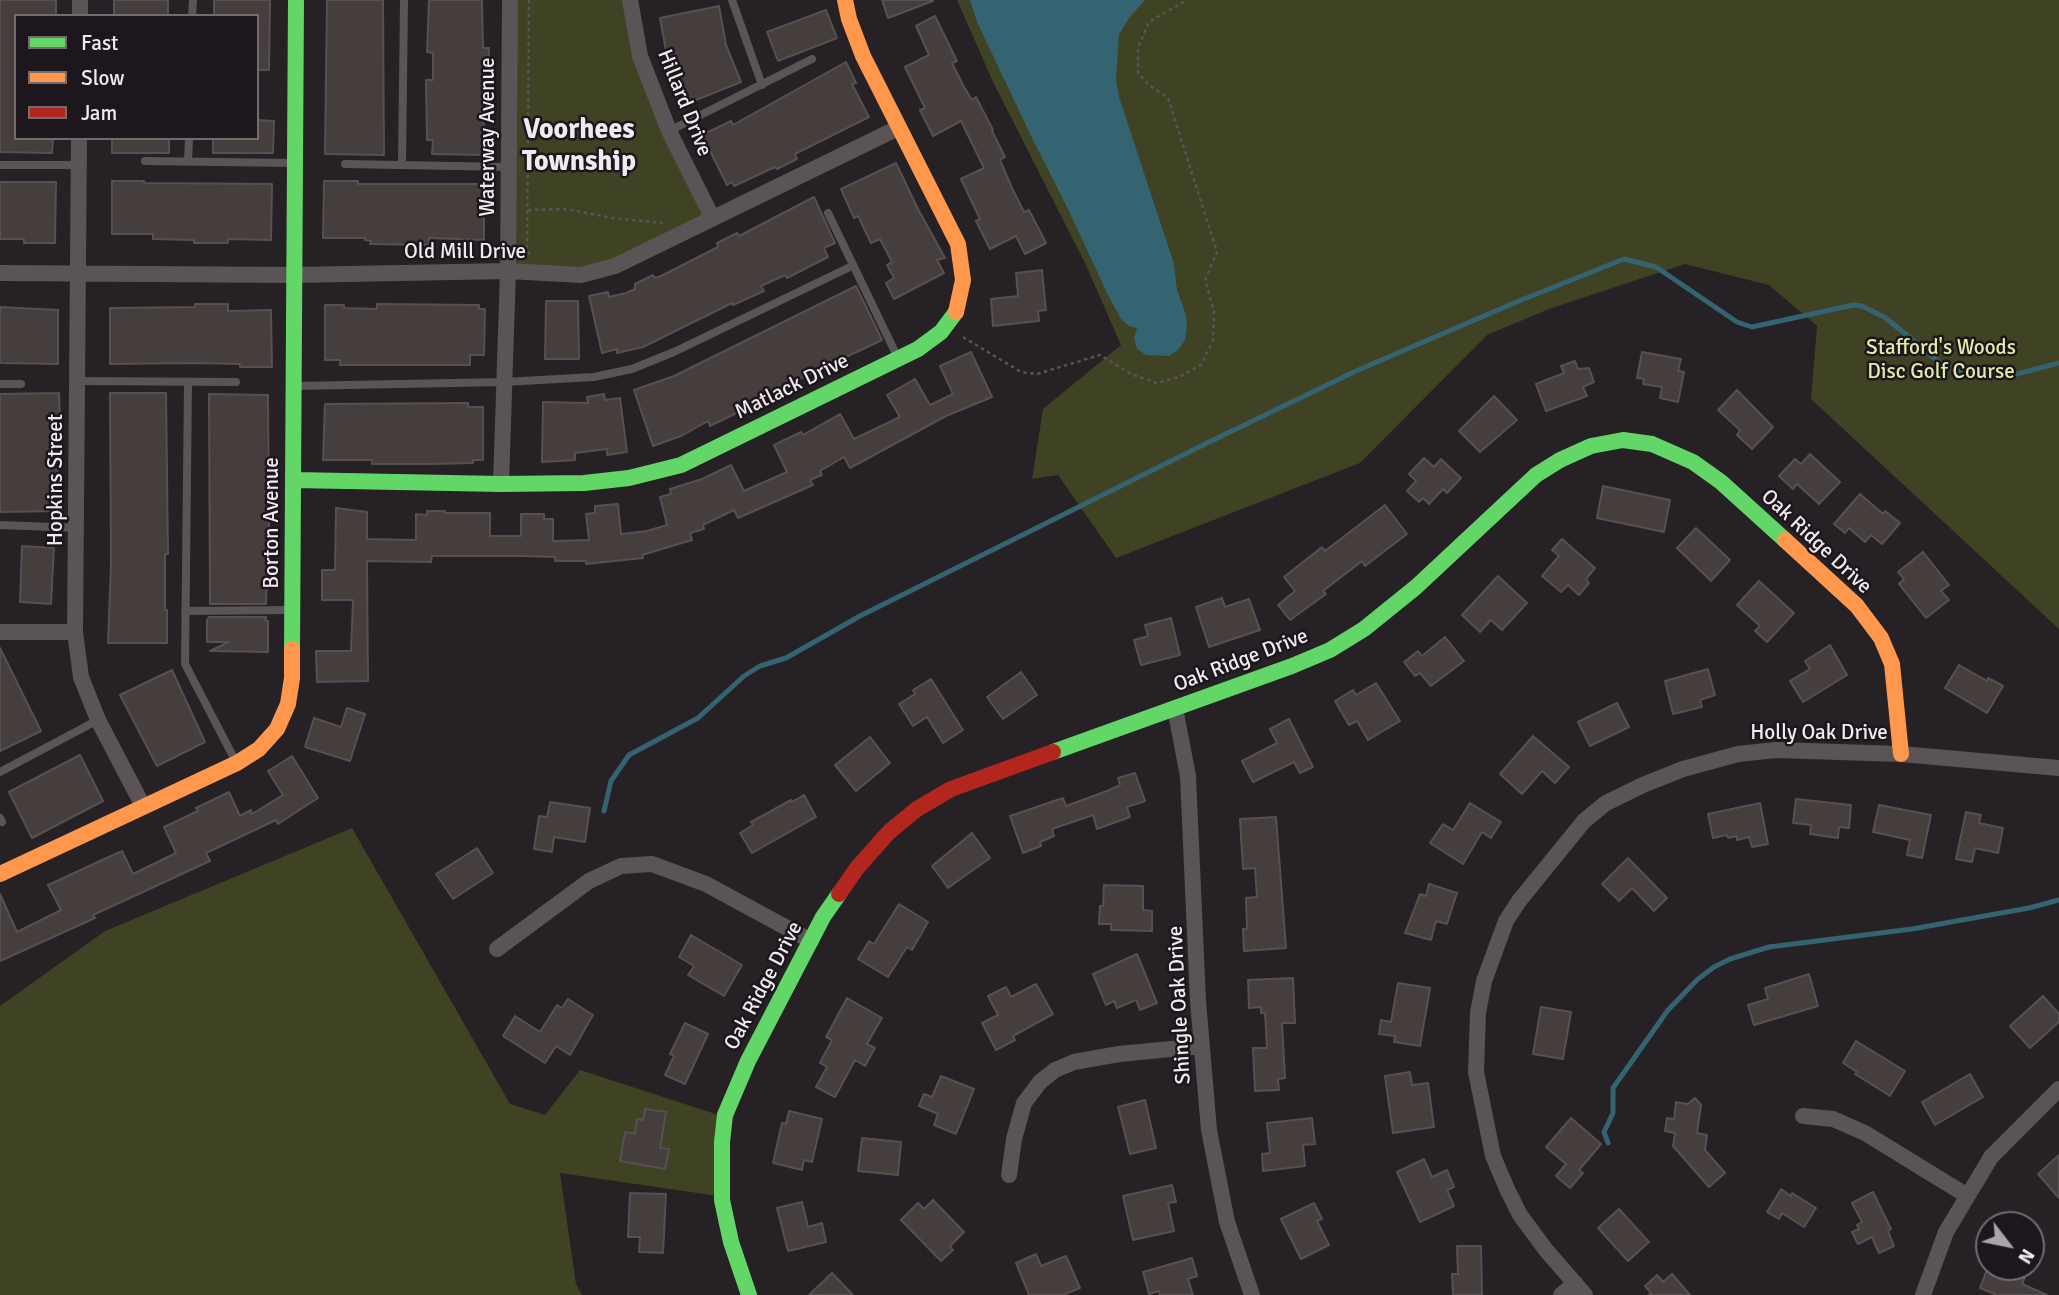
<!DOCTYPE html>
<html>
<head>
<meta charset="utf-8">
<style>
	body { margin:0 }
	#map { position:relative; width:2059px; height:1295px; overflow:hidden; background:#252125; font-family:Signika,sans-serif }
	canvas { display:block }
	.legend { position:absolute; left:14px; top:14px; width:245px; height:126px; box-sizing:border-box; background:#1d161d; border:2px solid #726b71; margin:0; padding:9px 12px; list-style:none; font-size:21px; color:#f1ebf0 }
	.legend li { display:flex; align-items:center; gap:14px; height:35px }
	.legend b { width:35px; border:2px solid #726b71 }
	.north { position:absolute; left:1975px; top:1211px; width:70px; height:70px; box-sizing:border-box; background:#1d161d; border:2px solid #726b71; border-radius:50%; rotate:122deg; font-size:19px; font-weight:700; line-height:28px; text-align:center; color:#f1ebf0 }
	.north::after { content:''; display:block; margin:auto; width:24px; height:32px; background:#aaa4a9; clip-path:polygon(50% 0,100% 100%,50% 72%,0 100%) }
</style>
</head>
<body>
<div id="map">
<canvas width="2059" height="1295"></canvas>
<ul class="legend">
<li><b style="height:9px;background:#63d668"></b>Fast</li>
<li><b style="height:9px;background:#ff974d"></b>Slow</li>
<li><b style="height:9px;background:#b3261e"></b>Jam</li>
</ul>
<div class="north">N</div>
</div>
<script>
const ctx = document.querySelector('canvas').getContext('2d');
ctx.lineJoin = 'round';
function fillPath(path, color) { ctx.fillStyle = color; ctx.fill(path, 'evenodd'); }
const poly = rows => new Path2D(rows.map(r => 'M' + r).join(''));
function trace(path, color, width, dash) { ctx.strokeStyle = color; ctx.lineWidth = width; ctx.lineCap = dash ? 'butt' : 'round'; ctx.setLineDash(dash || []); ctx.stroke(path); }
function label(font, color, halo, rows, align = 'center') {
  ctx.font = font + ' Signika,sans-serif'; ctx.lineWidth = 5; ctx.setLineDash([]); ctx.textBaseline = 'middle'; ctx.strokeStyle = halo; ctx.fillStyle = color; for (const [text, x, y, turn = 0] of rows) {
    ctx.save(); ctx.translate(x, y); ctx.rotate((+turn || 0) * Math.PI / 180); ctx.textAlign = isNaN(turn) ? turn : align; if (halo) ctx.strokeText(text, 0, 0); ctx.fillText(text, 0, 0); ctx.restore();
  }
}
fillPath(poly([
	[510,0,630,0,640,56,712,217,615,266,508,271],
	[957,0,2059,0,2059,629,1811,399,1817,326,1769,285,1685,264,1549,309,1487,335,1360,463,1116,558,1058,475,1032,479,1043,409,1121,345,1085,263,993,82],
	[352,828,510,1104,545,1115,580,1070,731,1119,725,1197,560,1173,576,1284,582,1295,0,1295,0,1006,105,931]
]), '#3f4223');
fillPath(poly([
	[970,0,1145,0,1129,18,1119,35,1116,79,1119,97,1174,264,1177,290,1186,315,1187,326,1185,340,1178,350,1169,356,1146,355,1137,349,1134,338,1137,328,1129,326,1121,319,1108,295,1067,207,1032,138,977,22]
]), '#346371');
trace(poly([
	[604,811,611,781,629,755,698,718,744,676,760,666,786,658,860,616,1205,444,1356,371,1514,303,1624,259,1656,267,1737,322,1752,327,1853,305,1862,306,1886,318,1939,362,1949,368,1969,374,1991,377,2013,375,2059,363],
	[1608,1143,1604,1132,1613,1113,1613,1088,1668,1010,1698,979,1714,967,1730,959,1769,947,1912,929,2029,908,2059,900]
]), '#346371', 5);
const building = poly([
	[0,0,56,0,56,16,16,16,16,138,53,138,52,153,0,152,0,0],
	[114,0,168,0,168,16,114,16,114,0],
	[214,0,270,0,269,70,257,70,257,16,214,16,214,0],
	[327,0,383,0,384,155,325,154,327,0],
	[429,0,482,0,483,48,489,48,487,111,481,111,487,140,485,140,485,155,432,154,433,140,427,140,426,80,433,80,433,53,427,52,429,0],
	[882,0,933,0,933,1,888,18,882,0],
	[719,6,726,45,741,82,681,106,673,86,679,83,667,56,660,18,719,6],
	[826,10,837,38,778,61,767,32,826,10],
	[935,16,957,61,952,63,964,87,972,100,976,97,993,130,992,131,1005,157,1000,160,1012,188,1024,212,1029,210,1046,243,1025,254,1016,236,990,249,976,221,980,219,961,179,984,168,961,121,933,136,920,110,925,108,905,67,929,55,916,26,935,16],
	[846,62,856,83,852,84,869,117,795,154,797,159,777,169,775,167,734,186,732,182,727,185,702,135,731,121,733,125,846,62],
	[257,120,274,121,273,153,213,153,213,138,257,138,257,120],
	[112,138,169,138,169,153,112,153,112,138],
	[896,163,918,209,945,258,937,260,944,273,894,299,886,283,894,278,887,265,892,262,880,239,871,243,858,216,854,218,841,189,896,163],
	[112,181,144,181,144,183,272,184,271,240,228,239,228,243,194,243,194,240,153,239,153,234,112,234,112,181],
	[324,181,358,181,358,184,484,184,484,240,429,238,429,245,370,244,371,241,365,240,365,238,323,238,324,181],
	[0,182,56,182,55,243,24,243,24,239,0,239,0,182],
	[814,197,835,243,824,248,828,257,787,278,785,275,761,286,764,291,733,305,732,303,643,347,617,353,617,349,602,353,589,296,608,292,609,297,626,293,635,289,635,284,653,275,655,278,661,276,718,247,717,243,737,233,739,236,814,197],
	[1042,270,1046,310,1038,311,1039,321,993,326,991,299,1018,296,1016,273,1042,270],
	[856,286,882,340,755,400,757,403,710,426,708,421,681,436,653,446,634,390,674,376,856,286],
	[546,301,578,301,579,359,545,359,546,301],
	[195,304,228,304,228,311,271,310,272,367,240,367,240,364,195,363,110,364,110,308,195,307,195,304],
	[377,304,479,305,479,309,485,309,484,355,470,355,470,365,340,365,340,360,325,360,325,305,344,305,344,308,377,309,377,304],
	[0,307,58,310,58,364,0,363,0,307],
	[971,352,992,397,946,416,850,468,844,457,820,471,822,475,810,480,813,485,738,518,734,510,703,525,704,529,690,533,692,540,642,555,643,558,586,564,586,561,555,561,555,557,521,556,432,556,431,562,367,561,368,681,317,682,316,651,351,651,353,600,322,600,322,570,335,570,336,508,367,512,367,539,416,540,416,514,427,515,427,511,445,511,445,513,490,513,490,536,521,536,521,514,544,514,544,519,553,519,553,541,589,540,586,514,595,513,595,506,618,504,621,534,647,531,667,525,660,497,671,494,670,489,702,479,731,465,744,491,787,472,774,445,801,432,803,435,840,414,854,439,900,417,887,395,915,379,930,405,953,394,940,366,971,352],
	[1642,352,1681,359,1678,371,1684,372,1678,402,1660,398,1662,387,1643,384,1644,379,1637,378,1642,352],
	[1575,361,1578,369,1589,368,1594,382,1583,387,1587,396,1546,411,1536,384,1564,373,1561,366,1575,361],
	[1737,390,1773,427,1752,449,1737,435,1740,430,1718,410,1737,390],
	[59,393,60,425,56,425,59,511,0,512,0,394,59,393],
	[110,393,166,393,168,554,165,554,165,610,167,610,167,643,108,643,111,565,110,393],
	[209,394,268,395,269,523,266,604,210,604,209,394],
	[604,394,605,400,620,398,627,452,607,455,607,449,575,453,575,460,542,462,543,402,588,403,587,397,604,394],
	[1494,396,1517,420,1480,452,1459,431,1494,396],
	[468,403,468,407,483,407,483,460,473,460,473,463,429,464,372,464,372,460,323,460,325,404,468,403],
	[1810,454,1840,482,1819,504,1797,484,1793,489,1779,476,1795,459,1801,464,1810,454],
	[1424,458,1434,467,1441,459,1461,478,1447,493,1443,489,1429,504,1423,498,1419,502,1407,491,1416,481,1409,474,1424,458],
	[1603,486,1670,500,1664,532,1597,518,1603,486],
	[1860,494,1883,514,1885,511,1900,523,1882,544,1871,535,1865,542,1849,528,1845,533,1834,524,1860,494],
	[1385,505,1407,534,1365,566,1362,561,1323,591,1326,594,1290,620,1278,605,1295,591,1284,577,1322,547,1325,551,1385,505],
	[1696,528,1730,560,1711,581,1677,548,1696,528],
	[1562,539,1595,568,1586,579,1589,583,1579,595,1568,585,1561,592,1542,576,1559,556,1552,550,1562,539],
	[22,546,54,548,51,604,20,602,22,546],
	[1923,552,1949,585,1941,591,1949,600,1926,618,1899,584,1904,579,1898,572,1923,552],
	[1498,576,1527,603,1502,630,1491,620,1480,632,1462,615,1498,576],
	[1759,581,1794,613,1767,642,1755,631,1760,626,1737,605,1759,581],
	[1222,598,1225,607,1249,599,1260,630,1209,647,1196,607,1222,598],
	[209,617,266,617,265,620,268,621,268,652,210,651,229,642,207,642,207,620,209,617],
	[1171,618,1180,655,1141,665,1134,640,1148,636,1145,625,1171,618],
	[1445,637,1464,661,1431,686,1420,673,1415,676,1404,662,1418,651,1422,656,1445,637],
	[1830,645,1847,675,1803,702,1790,681,1810,669,1805,661,1830,645],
	[0,648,41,731,0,751,0,648],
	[1959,665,1987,681,1988,678,2003,686,1987,713,1945,688,1959,665],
	[1708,669,1715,695,1700,700,1702,707,1673,714,1665,681,1708,669],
	[172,670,205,742,157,766,120,695,172,670],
	[1021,672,1037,695,1003,719,987,697,1021,672],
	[931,679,963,730,943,743,927,717,913,726,899,704,915,694,913,690,931,679],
	[1376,683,1400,721,1368,740,1357,721,1349,725,1335,701,1353,690,1356,695,1376,683],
	[1617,703,1629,727,1590,746,1578,722,1617,703],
	[347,708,365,714,350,761,305,747,314,718,341,727,347,708],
	[1289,719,1313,767,1300,773,1294,762,1253,782,1242,761,1277,743,1270,729,1289,719],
	[1533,736,1569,767,1555,783,1542,771,1522,794,1500,774,1533,736],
	[870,737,890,763,856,791,835,765,870,737],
	[80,755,103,801,32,838,9,792,80,755],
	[292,756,318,798,278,824,276,820,206,853,210,861,93,915,95,918,0,961,0,894,17,932,61,910,48,885,122,851,133,874,176,853,164,827,198,811,196,808,229,792,240,816,251,810,252,814,283,795,268,771,292,756],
	[1135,773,1145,801,1127,807,1130,817,1097,829,1093,815,1052,829,1054,836,1040,842,1041,846,1023,853,1010,816,1063,798,1066,806,1107,791,1120,785,1118,778,1135,773],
	[804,795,816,817,752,853,740,833,753,825,751,822,791,800,792,802,804,795],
	[1796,799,1851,805,1849,828,1839,827,1838,838,1810,834,1811,825,1793,823,1796,799],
	[550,802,590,808,585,842,554,837,552,852,534,849,539,816,547,817,550,802],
	[1470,803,1501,822,1491,838,1482,832,1463,864,1430,843,1443,824,1453,830,1470,803],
	[1760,803,1768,844,1752,847,1749,837,1737,840,1737,836,1728,838,1727,835,1713,838,1708,814,1760,803],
	[1879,805,1931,815,1922,858,1907,855,1910,840,1873,832,1879,805],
	[1966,812,1981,815,1979,823,2003,828,1998,853,1975,848,1972,862,1956,859,1966,812],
	[1276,817,1286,948,1244,951,1243,929,1247,929,1246,898,1257,897,1255,868,1243,869,1240,819,1276,817],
	[972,833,990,858,948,888,932,866,972,833],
	[477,848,493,873,453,899,436,874,477,848],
	[1628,858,1667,898,1654,911,1632,888,1619,901,1602,884,1628,858],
	[1429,884,1457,893,1447,924,1436,921,1431,940,1405,933,1420,894,1426,896,1429,884],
	[1104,885,1143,886,1143,910,1152,911,1152,931,1111,930,1111,924,1099,924,1100,906,1103,906,1104,885],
	[899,904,928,922,912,950,907,947,888,977,858,959,869,941,874,944,899,904],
	[691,935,742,965,724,996,688,975,694,966,679,957,691,935],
	[1137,954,1157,1003,1140,1010,1136,1000,1117,1008,1114,1001,1106,1005,1093,974,1137,954],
	[1809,974,1818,1006,1754,1025,1748,1005,1768,999,1765,988,1809,974],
	[1293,978,1295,1023,1282,1023,1285,1078,1278,1079,1279,1090,1255,1091,1253,1048,1267,1048,1265,1013,1261,1013,1261,1007,1249,1008,1248,980,1293,978],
	[1398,983,1430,988,1420,1046,1394,1042,1395,1036,1379,1034,1381,1020,1391,1022,1398,983],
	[1036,984,1053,1014,1013,1036,1015,1040,996,1050,982,1023,998,1015,988,996,1006,987,1011,997,1036,984],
	[2043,996,2059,1014,2059,1022,2030,1048,2010,1026,2043,996],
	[847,998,882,1018,867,1044,875,1048,865,1066,855,1060,835,1097,816,1087,827,1067,820,1063,832,1040,826,1037,847,998],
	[568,999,593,1015,570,1055,556,1046,545,1063,503,1036,515,1016,540,1032,557,1005,562,1008,568,999],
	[1541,1007,1571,1012,1563,1059,1533,1054,1541,1007],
	[685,1023,708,1034,685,1084,665,1075,674,1056,670,1054,685,1023],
	[1856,1041,1905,1071,1890,1096,1855,1074,1857,1072,1843,1063,1856,1041],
	[1410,1072,1412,1085,1428,1083,1434,1127,1393,1133,1385,1076,1410,1072],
	[1970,1074,1983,1097,1935,1125,1922,1102,1970,1074],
	[941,1076,974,1089,956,1134,934,1125,938,1114,919,1106,924,1094,932,1097,941,1076],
	[1695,1098,1701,1105,1697,1133,1707,1135,1705,1150,1725,1173,1709,1187,1673,1146,1675,1133,1665,1131,1667,1118,1674,1119,1676,1102,1688,1104,1695,1098],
	[1145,1100,1156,1148,1130,1154,1118,1107,1145,1100],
	[645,1109,666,1112,660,1148,669,1149,665,1169,620,1161,625,1132,635,1134,637,1119,643,1120,645,1109],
	[789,1111,822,1119,812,1162,804,1160,802,1170,773,1163,782,1123,786,1124,789,1111],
	[1312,1118,1315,1144,1303,1145,1305,1166,1263,1171,1262,1154,1270,1153,1267,1123,1312,1118],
	[1571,1118,1601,1144,1579,1170,1583,1173,1570,1188,1556,1176,1566,1164,1546,1147,1571,1118],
	[862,1138,901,1142,898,1175,858,1171,862,1138],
	[2059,1155,2059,1198,2038,1174,2059,1155],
	[1424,1159,1432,1177,1447,1170,1454,1187,1447,1190,1454,1206,1420,1222,1397,1172,1424,1159],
	[1172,1185,1176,1202,1168,1203,1174,1231,1133,1240,1123,1196,1172,1185],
	[1781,1189,1791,1196,1792,1193,1816,1208,1804,1227,1782,1213,1779,1219,1767,1212,1781,1189],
	[1873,1192,1891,1229,1888,1231,1894,1246,1879,1253,1872,1237,1858,1244,1852,1232,1859,1229,1857,1225,1862,1222,1852,1203,1873,1192],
	[630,1193,666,1194,663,1253,639,1252,640,1237,628,1237,630,1193],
	[933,1200,964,1232,950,1246,953,1250,941,1261,901,1220,918,1203,924,1209,933,1200],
	[802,1202,808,1227,822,1223,826,1242,788,1251,777,1208,802,1202],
	[1314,1203,1322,1219,1317,1221,1329,1245,1301,1259,1281,1219,1314,1203],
	[1619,1209,1649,1242,1628,1261,1598,1228,1619,1209],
	[1457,1246,1481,1246,1482,1295,1453,1295,1452,1274,1458,1274,1457,1246],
	[1036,1254,1041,1266,1066,1256,1080,1288,1063,1295,1029,1295,1016,1263,1036,1254],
	[1192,1258,1197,1276,1188,1279,1193,1295,1160,1295,1159,1291,1149,1294,1143,1272,1192,1258],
	[1988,1267,2029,1267,2022,1284,2047,1295,1997,1295,1980,1288,1988,1267],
	[832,1273,853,1295,809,1295,832,1273],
	[1672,1274,1690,1295,1648,1295,1651,1293,1645,1286,1657,1275,1663,1282,1672,1274]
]);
fillPath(building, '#463d3d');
trace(building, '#555152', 2);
trace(poly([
	[529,0,527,250,530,255],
	[528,210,566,209,612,218,663,223],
	[963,337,1021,372,1037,374,1100,355,1131,374,1157,383,1179,377,1201,365,1213,340,1214,311,1205,280,1217,252,1168,98,1149,85,1138,73,1138,48,1149,22,1187,0]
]), '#585455', 2.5, [3.5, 3.5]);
trace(poly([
	[732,0,762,85],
	[192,16,193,0],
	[669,131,812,59],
	[145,161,293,163],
	[188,161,189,138],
	[345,164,509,167],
	[0,165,79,165],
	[402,165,404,0],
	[828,213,898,358],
	[77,381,236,382],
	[188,382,185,664,236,762],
	[0,384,21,384],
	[295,386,504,382,594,377,632,369,676,351,852,266],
	[0,525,77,528],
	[185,611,291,610],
	[0,772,98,720],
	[0,818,2,822]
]), '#5b5456', 8);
trace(poly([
	[630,0,640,56,669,131,712,217],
	[80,16,80,0],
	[79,138,75,632,81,677,98,720,143,806],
	[0,273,293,275,508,271,581,275,615,266,898,128],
	[501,484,508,271,510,0],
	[0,632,75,632],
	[1175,708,1188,776,1198,1001,1209,1130,1227,1222,1252,1295],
	[497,949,589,881,621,866,652,864,706,884,811,941],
	[1803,1116,1833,1119,1865,1133,1966,1195],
	[1009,1175,1014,1139,1024,1103,1040,1082,1055,1070,1074,1062,1119,1054,1202,1046],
	[1561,1295,1575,1283],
	[1585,1295,1546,1250,1520,1215,1507,1189,1493,1156,1476,1072,1478,1013,1484,981,1506,921,1519,901,1584,821,1606,803,1643,785,1683,769,1738,754,1776,750,1901,754,2059,768],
	[1923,1295,1946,1232,1991,1157,2059,1089]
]), '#5b5456', 16);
trace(poly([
	[294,480,501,484,584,483,629,478,681,465,918,349,941,332,956,312],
	[292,649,296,0],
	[1053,752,1292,666,1330,650,1364,629,1416,587,1536,475,1560,460,1591,446,1623,440,1652,444,1693,462,1721,482,1785,540],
	[749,1295,731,1242,722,1200,722,1142,725,1115,748,1061,823,917,839,894]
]), '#63d668', 16);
trace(poly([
	[845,0,849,19,863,56,958,244,963,280,956,312],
	[1785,540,1857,606,1881,638,1892,664,1901,754],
	[0,874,237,763,259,749,277,729,288,704,292,678,292,649]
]), '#ff974d', 16);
trace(poly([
	[839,894,857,868,889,832,917,809,951,789,1053,752]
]), '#b3261e', 16);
label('21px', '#f1ebf0', '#1d161d', [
	["Hillard Drive",684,103,68],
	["Waterway Avenue",488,137,-90],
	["Old Mill Drive",465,252],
	["Matlack Drive",792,387,-26],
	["Hopkins Street",56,480,-90],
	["Borton Avenue",272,523,-90],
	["Oak Ridge Drive",1816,542,43],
	["Oak Ridge Drive",1241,661,-21],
	["Holly Oak Drive",1819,733],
	["Oak Ridge Drive",764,986,-62],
	["Shingle Oak Drive",1180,1005,-93]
]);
label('21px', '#e2eca6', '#1d161d', [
	["Stafford's Woods",1941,348],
	["Disc Golf Course",1941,372]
]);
label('bold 28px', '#f1ebf0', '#1d161d', [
	["Voorhees",579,131],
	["Township",579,163]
]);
</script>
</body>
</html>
